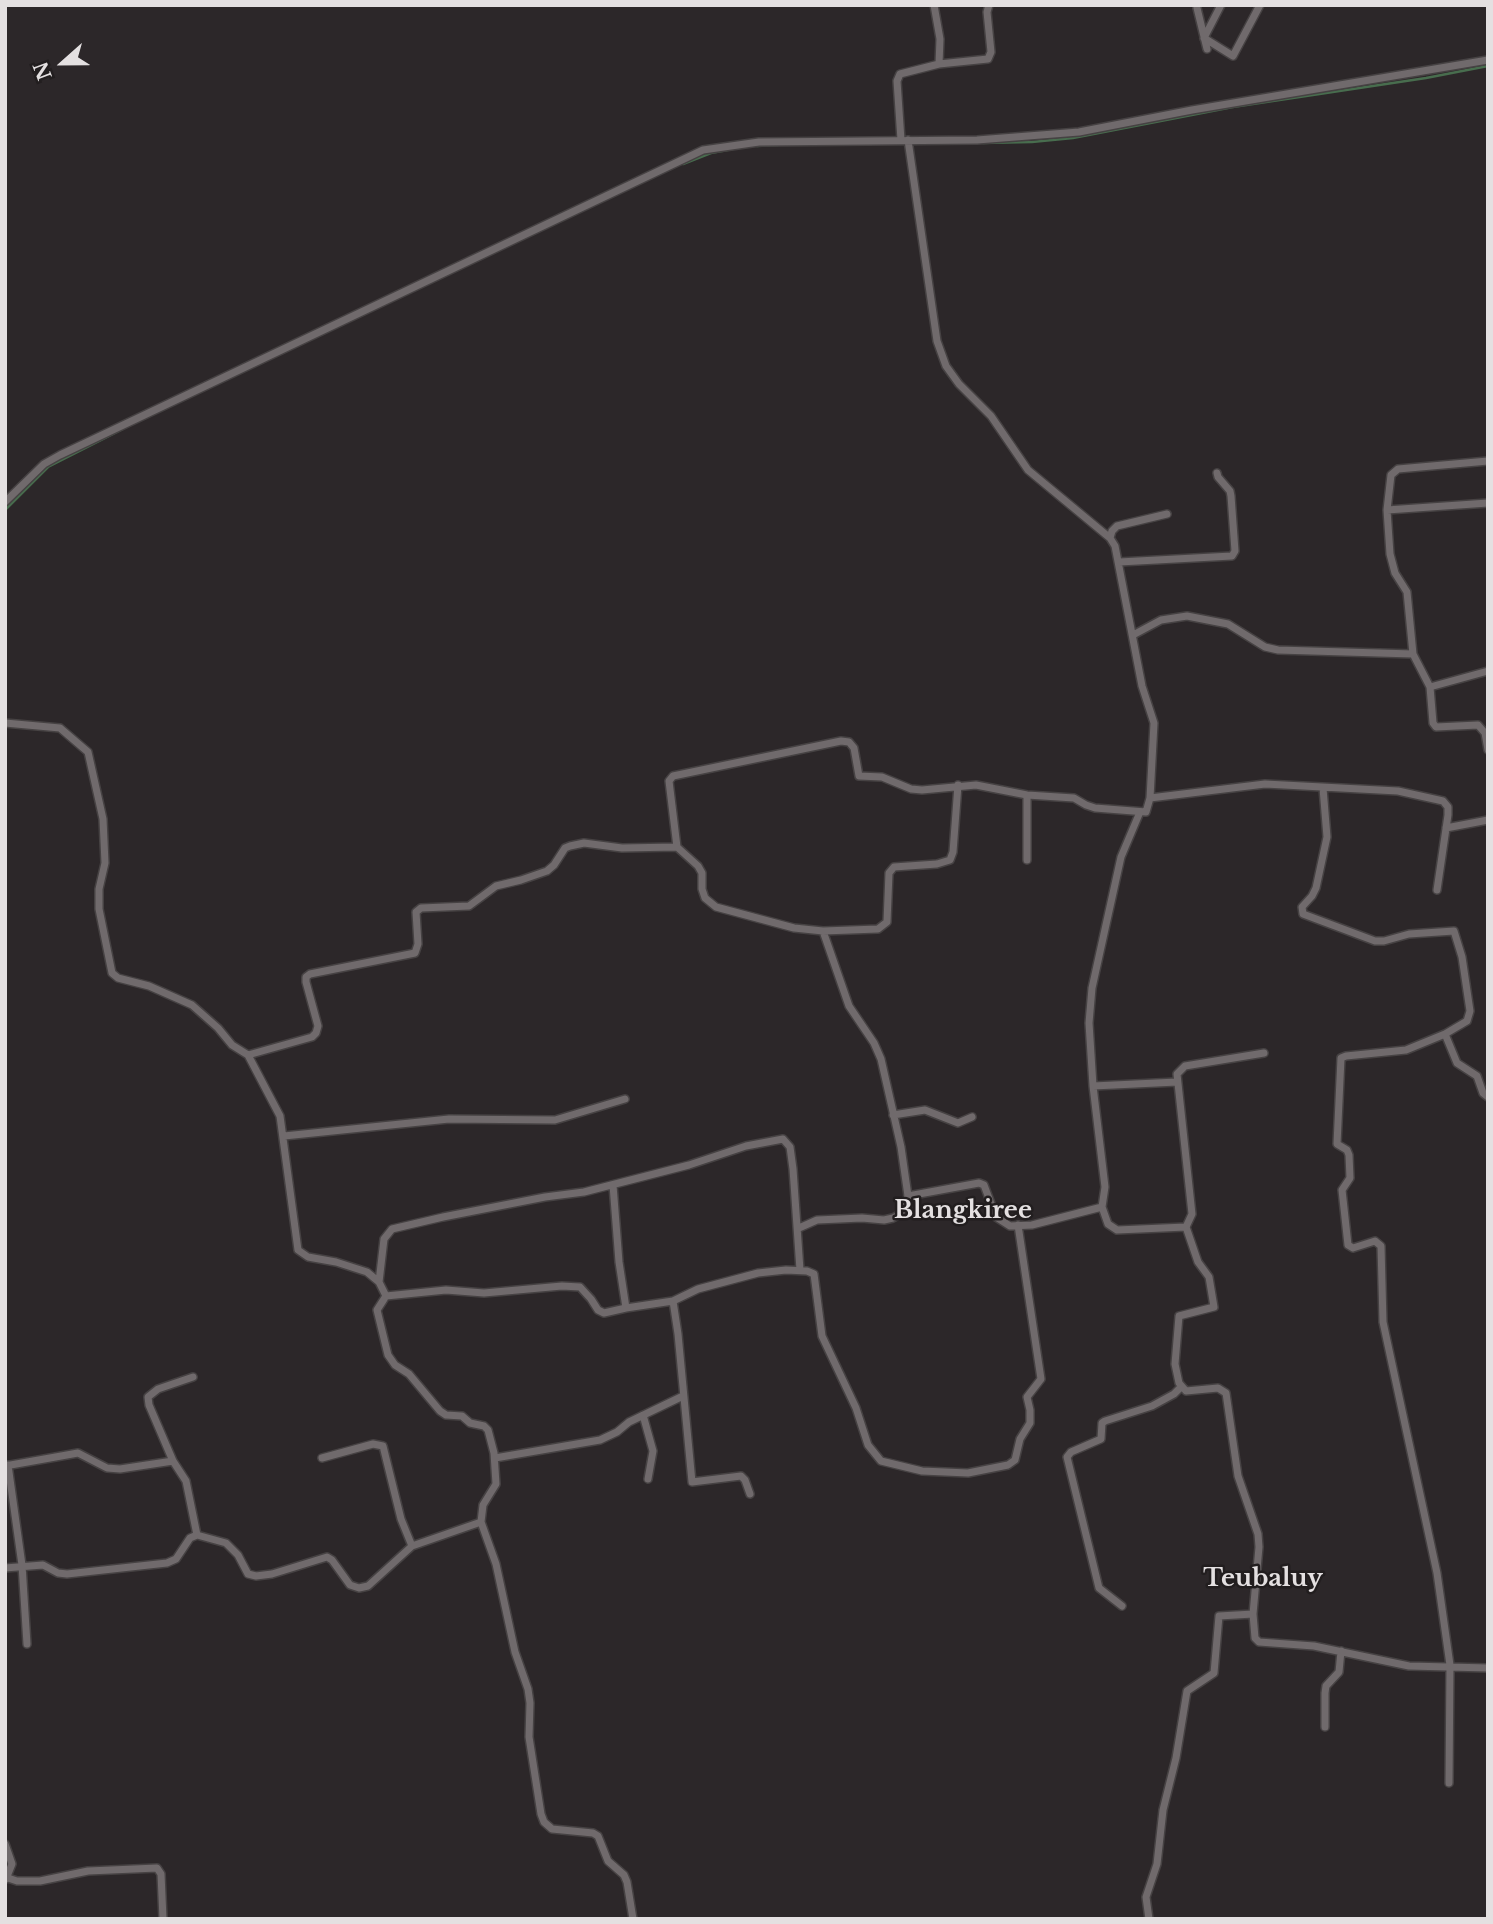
<!DOCTYPE html>
<html>
<head>
<meta charset="utf-8">
<style>
	body { margin:0 }
	#map { position:relative; width:1493px; height:1924px; overflow:hidden; background:#2c2729; font-family:"Libre Baskerville",serif }
	canvas { display:block }
	.frame { position:absolute; inset:0; border:7px solid #e4e0e1; pointer-events:none }
	.north { position:absolute; left:28px; top:28px; width:70px; height:70px; -webkit-text-stroke:5px #221e1f; paint-order:stroke; rotate:249deg; font-size:19px; font-weight:700; line-height:28px; text-align:center; color:#e4e0e1 }
	.north::after { content:''; display:block; margin:auto; width:24px; height:32px; background:#e4e0e1; clip-path:polygon(50% 0,100% 100%,50% 72%,0 100%) }
</style>
</head>
<body>
<div id="map">
<canvas width="1493" height="1924"></canvas>
<div class="frame"></div>
<div class="north">N</div>
</div>
<script>
const ctx = document.querySelector('canvas').getContext('2d');
ctx.lineJoin = 'round';
const poly = rows => new Path2D(rows.map(r => 'M' + r).join(''));
function trace(path, color, width, dash) { ctx.strokeStyle = color; ctx.lineWidth = width; ctx.lineCap = dash ? 'butt' : 'round'; ctx.setLineDash(dash || []); ctx.stroke(path); }
function label(font, color, halo, rows, align = 'center') {
  ctx.font = font + ' "Libre Baskerville",serif'; ctx.lineWidth = 5; ctx.setLineDash([]); ctx.textBaseline = 'middle'; ctx.strokeStyle = halo; ctx.fillStyle = color; for (const [text, x, y, turn = 0] of rows) {
    ctx.save(); ctx.translate(x, y); ctx.rotate((+turn || 0) * Math.PI / 180); ctx.textAlign = isNaN(turn) ? turn : align; if (halo) ctx.strokeText(text, 0, 0); ctx.fillText(text, 0, 0); ctx.restore();
  }
}
trace(poly([
	[983,143,1032,142,1073,138,1233,107,1426,78,1488,66],
	[757,146,778,145],
	[683,164,711,153,733,149],
	[5,510,48,467,123,429]
]), '#486d4e', 2.5);
const minor = poly([
	[934,5,940,39,939,64],
	[1221,5,1204,38,1233,56,1260,5],
	[1197,8,1207,49],
	[901,140,897,81,900,74,939,64,988,59,991,52,987,12,989,5],
	[5,502,44,464,60,455,703,150,759,142,977,140,1079,132,1192,110,1488,60],
	[1488,503,1387,510,1390,554,1395,573,1407,592,1413,654,1430,687,1433,723,1436,727,1478,725,1485,733,1488,750],
	[1387,510,1391,475,1398,469,1488,461],
	[1110,538,1112,531,1117,526,1167,514],
	[1119,562,1232,556,1235,551,1231,496,1230,491,1218,477,1217,473],
	[1133,635,1161,620,1187,616,1228,624,1265,647,1278,650,1413,654],
	[1430,687,1488,671],
	[5,723,60,728,88,752,103,819,105,863,99,889,99,909,112,973,118,978,149,986,192,1005,218,1028,232,1045,248,1055,280,1116,298,1250,308,1257,336,1262,367,1272,379,1282,386,1296],
	[1323,788,1327,837,1316,888,1312,896,1302,907,1303,914,1375,941,1384,941,1409,934,1454,931,1462,957,1470,1011,1467,1021,1445,1034,1457,1063,1477,1076,1483,1093,1488,1097],
	[1150,798,1265,784,1398,791,1443,801,1448,807,1448,815,1437,890],
	[1140,812,1121,857,1092,988,1089,1023,1093,1086,1105,1187,1102,1207,1108,1224,1117,1230,1186,1227,1198,1262,1209,1277,1214,1307,1179,1316,1175,1364,1179,1383,1186,1391,1218,1388,1226,1393,1238,1476,1258,1534,1259,1547,1253,1614,1219,1616,1214,1673,1187,1691,1176,1758,1163,1810,1157,1864,1146,1897,1149,1919],
	[1446,828,1488,820],
	[677,847,698,866,702,873,702,889,705,898,716,907,794,928,823,931,878,929,887,922,889,873,894,867,937,864,950,860,953,852,958,785],
	[1027,860,1027,795],
	[1445,1034,1406,1050,1346,1056,1341,1058,1337,1144,1347,1150,1349,1155,1350,1178,1342,1190,1348,1245,1353,1248,1375,1241,1381,1246,1383,1322,1437,1573,1450,1665,1449,1783],
	[248,1055,312,1037,316,1033,318,1026,306,982,306,977,310,974,415,953,418,944,416,912,421,908,469,906,496,886,521,880,547,871,554,865,565,848,570,846,584,843,622,848,677,847,669,781,673,776,841,741,849,742,854,748,859,776,882,777,911,789,922,790,976,785,1027,795,1074,798,1086,805,1095,808,1146,812,1150,798,1154,723,1142,686,1115,546,1110,538,1028,470,991,416,959,384,946,366,937,341,908,140],
	[1093,1086,1177,1082],
	[893,1115,925,1110,958,1123,972,1117],
	[284,1136,449,1119,555,1120,625,1099],
	[613,1185,619,1262,626,1308,673,1301,698,1289,758,1273,786,1270,807,1271,814,1274,822,1336,856,1408,868,1445,881,1461,922,1471,968,1473,1008,1465,1015,1460,1020,1439,1030,1423,1030,1410,1027,1397,1041,1379,1018,1225],
	[908,1196,979,1183,984,1185,996,1217,1010,1226,1032,1225,1102,1207],
	[1186,1227,1192,1214,1177,1074,1185,1066,1264,1053],
	[799,1228,817,1220,862,1218,884,1220,893,1218,900,1214,908,1196,901,1147,881,1059,874,1043,849,1006,823,931],
	[379,1282,384,1239,392,1229,443,1217,545,1197,584,1192,689,1165,746,1146,783,1139,790,1147,793,1169,800,1270],
	[673,1301,678,1334,692,1482,741,1476,745,1480,750,1494],
	[626,1308,604,1313,598,1310,591,1299,580,1287,562,1286,484,1293,446,1290,386,1296,377,1310,388,1355,395,1365,409,1374,440,1411,446,1415,462,1416,470,1423,484,1426,488,1430,494,1453,496,1484,483,1505,481,1522,496,1564,515,1652,528,1689,530,1703,529,1737,541,1814,544,1822,552,1829,593,1833,598,1836,608,1861,624,1875,627,1882,633,1919],
	[643,1415,653,1451,648,1479],
	[322,1458,373,1444,383,1446,401,1519,412,1546],
	[495,1458,600,1440,617,1432,629,1422,683,1396],
	[173,1461,149,1405,148,1397,158,1389,193,1377],
	[8,1465,22,1565,27,1644],
	[5,1466,78,1453,107,1468,120,1469,173,1461,186,1481,197,1535],
	[5,1568,43,1565,58,1573,67,1574,167,1563,176,1559,190,1538,197,1535,226,1543,238,1555,248,1574,256,1576,272,1574,327,1557,332,1560,350,1585,359,1588,368,1586,412,1546,481,1522],
	[1122,1606,1099,1588,1067,1457,1071,1452,1101,1439,1102,1423,1105,1421,1152,1406,1174,1394,1181,1387],
	[1253,1614,1255,1638,1259,1642,1314,1646,1409,1666,1488,1668],
	[1325,1727,1325,1693,1326,1686,1339,1672,1341,1651],
	[5,1844,12,1864,6,1879],
	[8,1878,17,1881,40,1881,88,1871,157,1868,161,1874,163,1919]
]);
trace(minor, '#464243', 10);
trace(minor, '#706a6c', 7);
label('bold 24px', '#e4e0e1', '#221e1f', [
	["Blangkiree",963,1211],
	["Teubaluy",1263,1579]
]);
</script>
</body>
</html>
